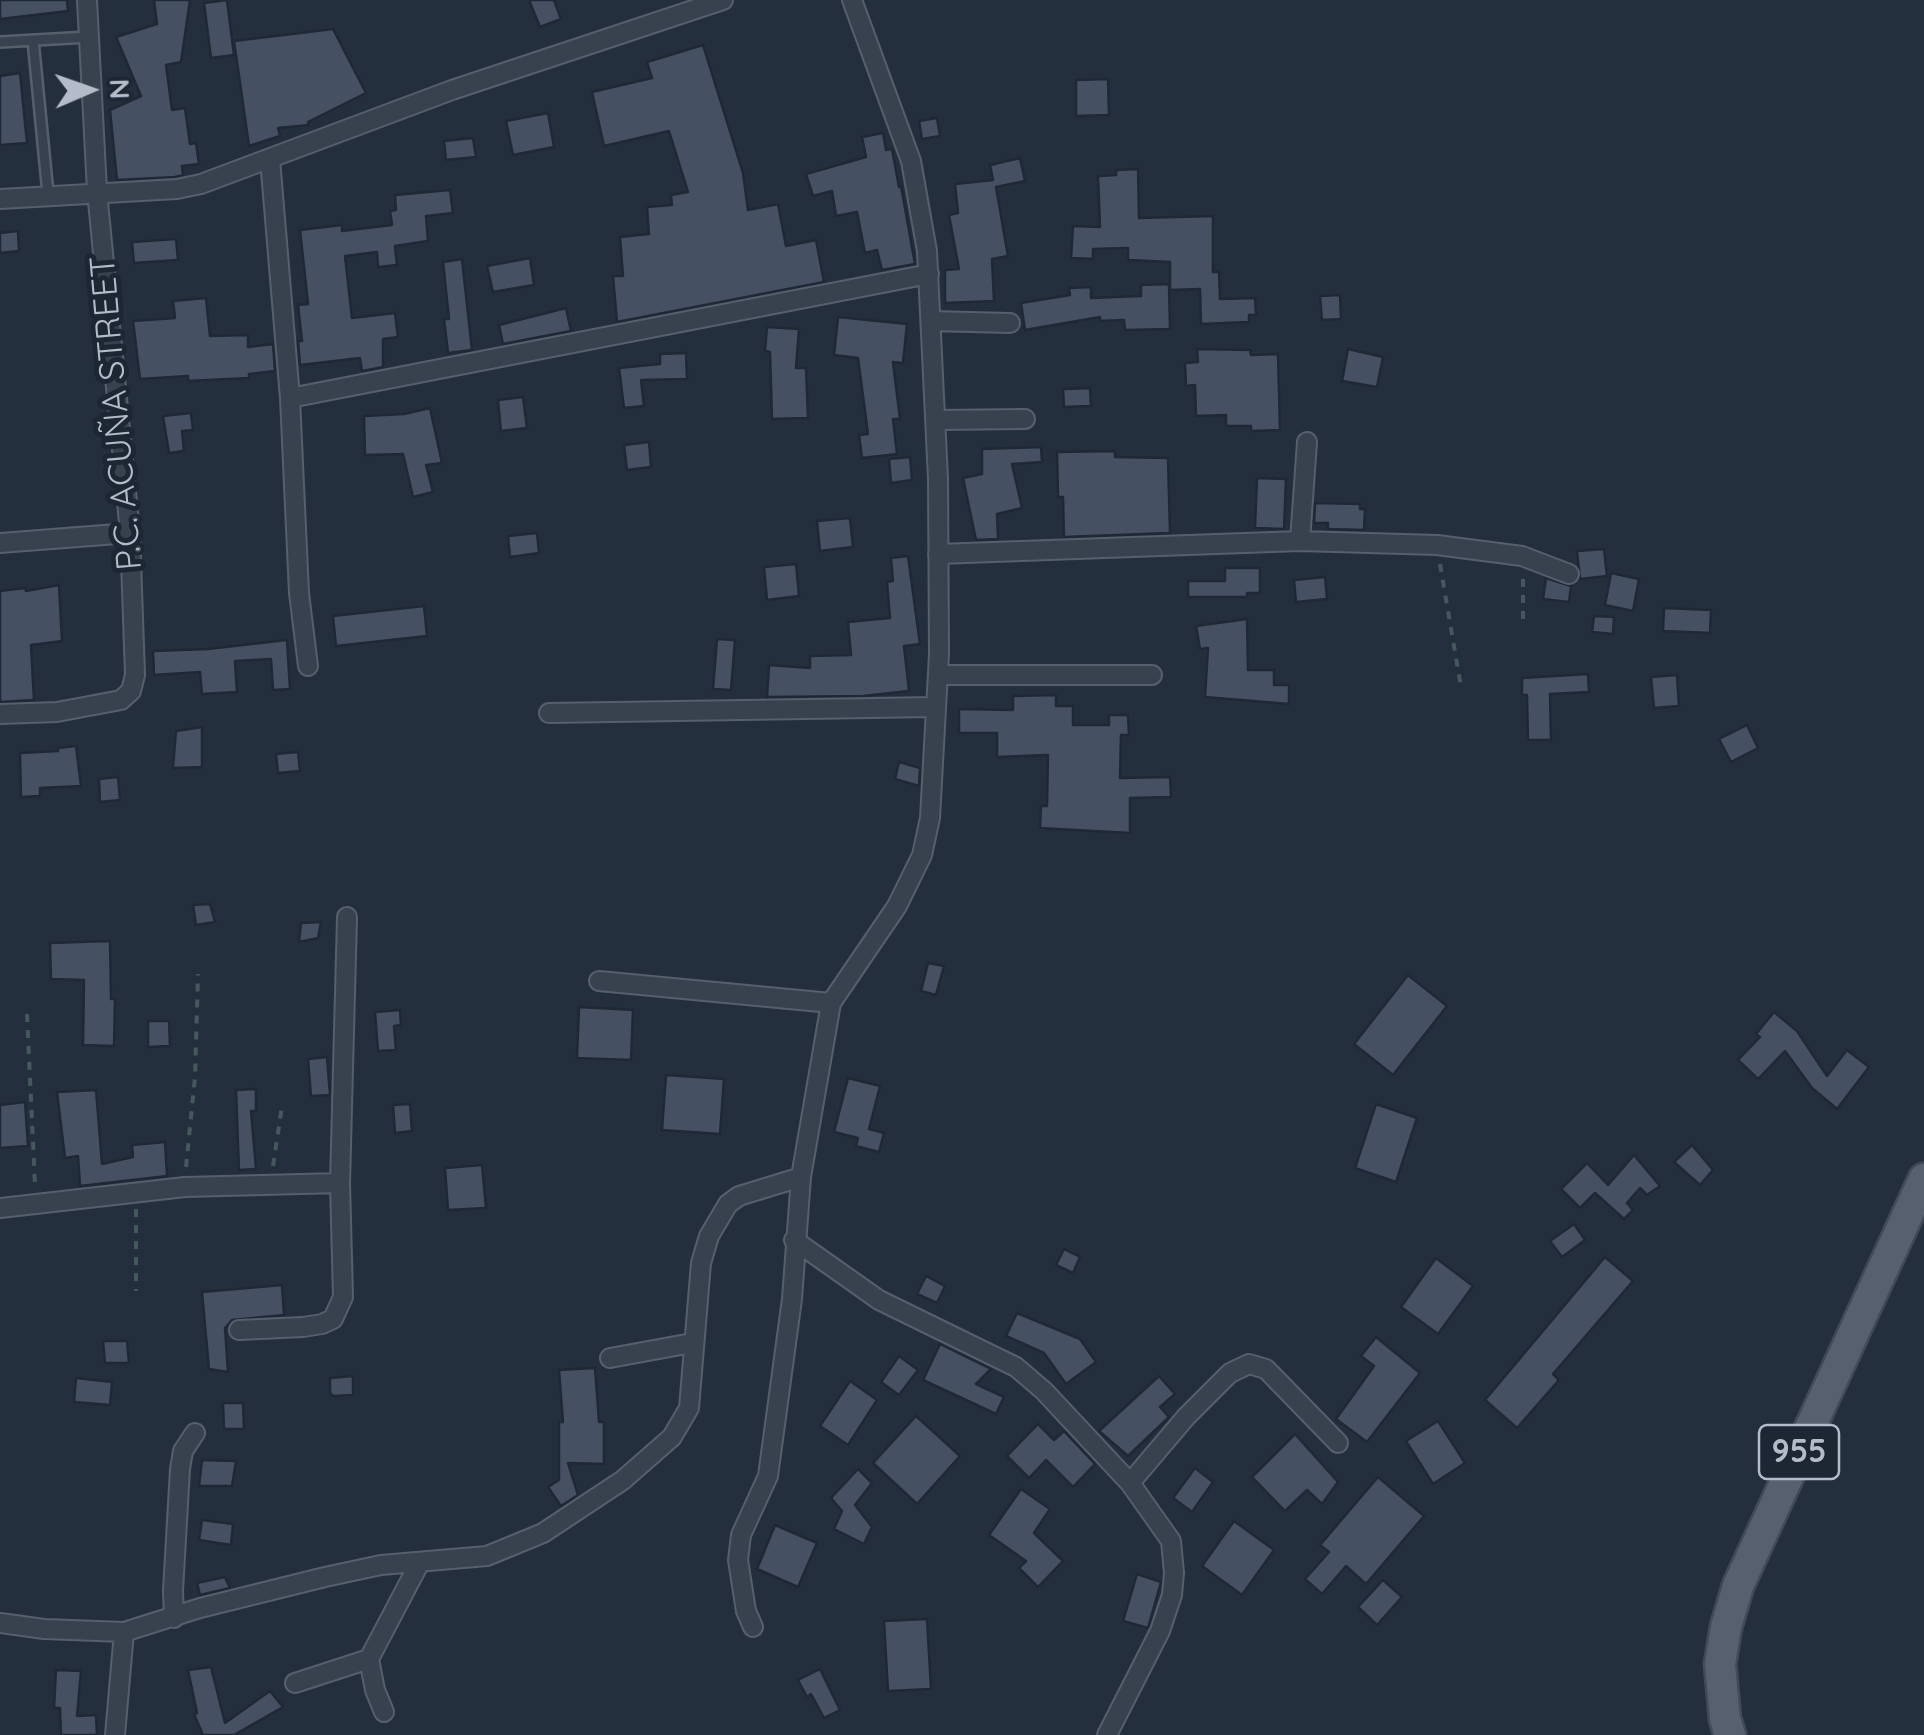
<!DOCTYPE html>
<html>
<head>
<meta charset="utf-8">
<style>
	body { margin:0 }
	#map { position:relative; width:1924px; height:1735px; overflow:hidden; background:#242f3e; font-family:Quicksand,sans-serif }
	canvas { display:block }
	.north { position:absolute; left:40px; top:40px; width:100px; height:100px; -webkit-text-stroke:8px #1d2633; paint-order:stroke; rotate:88deg; font-size:28px; font-weight:700; line-height:40px; text-align:center; color:#b4bcc9 }
	.north::after { content:''; display:block; margin:auto; width:35px; height:45px; background:#b4bcc9; clip-path:polygon(50% 0,100% 100%,50% 72%,0 100%) }
</style>
</head>
<body>
<div id="map">
<canvas width="1924" height="1735"></canvas>
<div class="north">N</div>
</div>
<script>
const ctx = document.querySelector('canvas').getContext('2d');
ctx.lineJoin = 'round';
function fillPath(path, color) { ctx.fillStyle = color; ctx.fill(path, 'evenodd'); }
const poly = rows => new Path2D(rows.map(r => 'M' + r).join(''));
function trace(path, color, width, dash) { ctx.strokeStyle = color; ctx.lineWidth = width; ctx.lineCap = dash ? 'butt' : 'round'; ctx.setLineDash(dash || []); ctx.stroke(path); }
function label(font, color, halo, rows, align = 'center') {
  ctx.font = font + ' Quicksand,sans-serif'; ctx.lineWidth = 10; ctx.setLineDash([]); ctx.textBaseline = 'middle'; ctx.strokeStyle = halo; ctx.fillStyle = color; for (const [text, x, y, turn = 0] of rows) {
    ctx.save(); ctx.translate(x, y); ctx.rotate((+turn || 0) * Math.PI / 180); ctx.textAlign = isNaN(turn) ? turn : align; if (halo) ctx.strokeText(text, 0, 0); ctx.fillText(text, 0, 0); ctx.restore();
  }
}
const building = poly([
	[0,0,67,0,68,11,0,19,0,0],
	[154,0,190,0,181,62,166,65,172,110,185,108,190,144,196,143,199,164,182,166,183,175,175,177,117,180,110,110,141,96,116,37,157,24,154,0],
	[227,0,234,55,211,58,204,3,227,0],
	[529,0,554,0,561,19,540,27,529,0],
	[333,29,366,93,308,122,309,125,278,128,280,136,249,146,234,41,333,29],
	[703,45,743,173,748,210,778,204,786,246,816,240,824,282,617,322,613,276,623,276,620,237,649,234,647,207,672,205,671,195,688,192,669,131,604,146,592,92,652,78,647,62,703,45],
	[20,73,27,143,0,145,0,76,20,73],
	[1108,79,1109,115,1076,116,1076,80,1108,79],
	[548,113,554,147,513,155,506,121,548,113],
	[937,118,940,136,922,139,919,121,937,118],
	[883,133,886,150,892,149,899,187,901,186,915,264,882,270,877,250,865,253,857,212,836,216,832,191,813,196,806,174,866,157,862,137,883,133],
	[473,138,476,157,446,160,444,141,473,138],
	[1020,158,1025,181,996,187,1008,256,992,259,994,301,945,303,945,270,959,269,949,215,958,213,955,184,993,180,990,165,1020,158],
	[1138,169,1139,218,1213,216,1213,272,1219,272,1220,299,1255,298,1256,315,1249,315,1249,322,1201,324,1200,289,1170,290,1170,262,1128,260,1128,248,1093,249,1093,259,1071,258,1073,226,1100,227,1098,176,1116,175,1116,170,1138,169],
	[450,190,453,213,426,216,428,241,395,246,397,265,378,267,377,252,345,256,352,318,395,313,398,337,383,339,383,367,362,371,360,358,300,365,298,341,302,341,298,305,308,304,300,230,342,225,342,231,392,225,390,211,396,210,395,195,450,190],
	[18,231,19,251,0,253,0,233,18,231],
	[176,239,178,260,134,263,132,242,176,239],
	[530,258,534,285,493,292,487,266,530,258],
	[462,259,472,350,448,353,444,319,449,319,443,262,462,259],
	[1169,284,1170,329,1125,330,1124,320,1100,321,1100,317,1025,330,1021,303,1070,295,1069,288,1091,287,1091,298,1141,296,1141,285,1169,284],
	[1340,295,1341,319,1322,320,1320,296,1340,295],
	[206,298,210,336,248,335,248,347,273,344,275,371,249,374,249,378,188,381,188,376,140,379,133,321,175,318,173,301,206,298],
	[566,308,571,331,503,344,499,325,566,308],
	[838,317,907,324,903,363,893,362,900,419,893,419,897,454,862,458,859,435,868,434,858,358,834,355,838,317],
	[767,327,799,329,796,368,806,368,808,418,772,419,770,352,765,351,767,327],
	[1197,349,1250,350,1251,355,1278,354,1280,430,1251,431,1251,426,1226,426,1226,415,1196,416,1195,385,1186,386,1185,363,1198,362,1197,349],
	[1348,349,1383,357,1377,387,1342,381,1348,349],
	[686,353,687,379,641,380,644,406,624,408,619,368,660,364,660,354,686,353],
	[1090,388,1091,406,1064,407,1063,389,1090,388],
	[523,397,527,428,501,431,498,400,523,397],
	[430,408,442,463,426,465,433,492,413,497,403,454,365,455,364,416,404,414,430,408],
	[191,413,193,430,182,431,184,451,169,453,163,416,191,413],
	[649,442,651,467,627,470,624,445,649,442],
	[1041,447,1042,462,1012,464,1022,508,997,514,998,539,976,540,963,478,982,474,982,449,1041,447],
	[1115,451,1115,457,1168,458,1170,533,1064,537,1063,497,1058,497,1057,452,1115,451],
	[910,457,912,480,891,483,889,459,910,457],
	[1257,478,1286,479,1284,529,1255,528,1257,478],
	[1315,503,1360,504,1360,509,1365,509,1364,530,1328,529,1328,523,1314,523,1315,503],
	[850,518,853,547,820,551,817,521,850,518],
	[537,533,539,553,510,557,508,536,537,533],
	[1604,549,1607,576,1580,579,1577,551,1604,549],
	[908,556,920,644,904,646,909,691,863,696,767,697,769,665,810,668,810,656,851,655,848,622,890,618,887,582,893,581,891,558,908,556],
	[796,564,799,596,767,600,764,567,796,564],
	[1225,568,1260,568,1260,593,1247,593,1247,597,1188,597,1188,581,1225,581,1225,568],
	[1611,573,1639,579,1633,611,1605,605,1611,573],
	[1325,577,1327,599,1296,602,1294,580,1325,577],
	[1546,578,1571,586,1569,602,1543,599,1546,578],
	[59,585,62,641,31,645,34,700,0,702,0,591,25,588,26,591,59,585],
	[424,606,427,636,336,646,333,616,424,606],
	[1664,608,1711,610,1710,633,1663,631,1664,608],
	[1594,616,1614,617,1613,634,1592,632,1594,616],
	[1247,619,1248,670,1274,670,1274,685,1289,685,1289,704,1205,697,1208,648,1200,649,1196,626,1247,619],
	[717,639,735,640,731,690,713,689,717,639],
	[287,640,290,689,273,690,271,659,235,661,237,692,202,694,200,672,154,675,153,651,208,649,287,640],
	[1588,674,1589,692,1550,694,1551,740,1528,740,1527,695,1522,695,1522,678,1588,674],
	[1677,675,1679,706,1654,708,1651,677,1677,675],
	[1056,695,1056,706,1073,706,1073,725,1109,725,1109,715,1128,715,1129,735,1121,735,1120,778,1170,777,1171,797,1130,798,1130,833,1040,828,1041,806,1047,806,1048,755,997,757,997,733,959,733,959,709,1013,710,1013,696,1056,695],
	[1747,725,1758,748,1731,762,1719,739,1747,725],
	[202,727,202,767,173,768,176,731,202,727],
	[76,746,81,786,40,788,40,796,21,797,20,753,58,751,58,748,76,746],
	[298,752,300,771,278,773,276,754,298,752],
	[899,762,920,768,919,786,895,779,899,762],
	[118,777,120,800,100,802,99,779,118,777],
	[210,904,215,922,196,925,193,905,210,904],
	[321,922,318,938,299,942,301,923,321,922],
	[110,941,111,999,115,999,114,1046,83,1045,84,980,51,979,50,943,110,941],
	[928,963,944,966,936,995,921,991,928,963],
	[1408,975,1447,1006,1393,1075,1354,1044,1408,975],
	[579,1007,633,1010,631,1060,577,1058,579,1007],
	[400,1010,401,1025,394,1026,396,1050,378,1051,375,1012,400,1010],
	[1774,1012,1797,1031,1827,1076,1847,1050,1869,1067,1837,1109,1812,1088,1785,1051,1758,1079,1738,1060,1760,1037,1756,1034,1774,1012],
	[148,1021,169,1021,170,1046,148,1047,148,1021],
	[327,1057,330,1095,311,1096,308,1059,327,1057],
	[666,1075,724,1079,720,1134,662,1130,666,1075],
	[848,1078,880,1086,869,1129,884,1133,879,1152,856,1146,858,1138,834,1132,848,1078],
	[256,1089,256,1111,251,1111,256,1169,239,1170,236,1090,256,1089],
	[96,1090,102,1164,133,1157,132,1145,165,1142,167,1176,80,1186,78,1156,65,1158,57,1092,96,1090],
	[25,1102,28,1146,0,1148,0,1105,25,1102],
	[410,1104,412,1131,395,1133,393,1105,410,1104],
	[1376,1104,1417,1118,1396,1182,1355,1168,1376,1104],
	[1692,1145,1713,1170,1700,1185,1674,1162,1692,1145],
	[1634,1155,1660,1186,1647,1195,1640,1188,1627,1203,1633,1210,1624,1219,1595,1193,1580,1208,1561,1189,1587,1163,1608,1185,1634,1155],
	[482,1165,486,1208,448,1210,445,1168,482,1165],
	[1574,1224,1585,1240,1562,1257,1550,1241,1574,1224],
	[1064,1249,1080,1257,1073,1273,1056,1265,1064,1249],
	[1605,1257,1633,1281,1553,1374,1559,1380,1517,1428,1485,1400,1605,1257],
	[1436,1258,1473,1286,1438,1334,1401,1307,1436,1258],
	[926,1276,945,1286,937,1303,917,1294,926,1276],
	[282,1285,284,1315,232,1320,225,1328,228,1372,209,1369,202,1292,282,1285],
	[1017,1313,1080,1339,1096,1362,1066,1384,1044,1353,1006,1336,1017,1313],
	[1376,1337,1420,1373,1367,1442,1336,1419,1374,1366,1361,1356,1376,1337],
	[103,1341,127,1341,129,1363,105,1363,103,1341],
	[940,1344,991,1369,976,1384,1004,1397,996,1414,923,1380,940,1344],
	[899,1356,918,1370,899,1395,881,1382,899,1356],
	[595,1368,599,1422,604,1422,604,1464,568,1463,578,1495,561,1506,548,1487,559,1480,559,1422,563,1422,559,1370,595,1368],
	[353,1376,353,1395,333,1396,330,1393,330,1378,353,1376],
	[1159,1376,1175,1394,1160,1407,1169,1417,1128,1456,1099,1431,1159,1376],
	[76,1378,112,1382,110,1405,74,1402,76,1378],
	[850,1381,877,1400,848,1445,820,1426,850,1381],
	[223,1403,243,1403,244,1429,224,1429,223,1403],
	[916,1416,960,1456,917,1504,873,1463,916,1416],
	[1438,1421,1465,1463,1433,1484,1406,1441,1438,1421],
	[1038,1424,1054,1440,1064,1431,1095,1464,1073,1487,1046,1460,1029,1478,1007,1456,1038,1424],
	[1295,1434,1338,1482,1322,1504,1307,1490,1285,1511,1252,1477,1295,1434],
	[202,1460,236,1461,232,1486,199,1486,202,1460],
	[1195,1468,1213,1482,1192,1512,1173,1498,1195,1468],
	[858,1469,872,1483,855,1505,872,1527,864,1544,834,1529,842,1511,831,1498,858,1469],
	[1378,1477,1424,1516,1366,1584,1346,1566,1322,1594,1305,1579,1329,1552,1320,1545,1378,1477],
	[1021,1489,1050,1509,1034,1533,1063,1561,1038,1587,1019,1568,1026,1561,989,1535,1021,1489],
	[202,1520,233,1524,231,1545,199,1540,202,1520],
	[1234,1521,1274,1550,1242,1595,1202,1566,1234,1521],
	[775,1525,817,1543,798,1587,757,1569,775,1525],
	[1137,1574,1161,1582,1148,1628,1123,1621,1137,1574],
	[225,1577,230,1588,200,1595,197,1583,225,1577],
	[1383,1580,1402,1597,1377,1625,1358,1607,1383,1580],
	[927,1619,931,1689,888,1691,884,1621,927,1619],
	[211,1667,225,1723,270,1691,283,1707,234,1735,203,1735,194,1714,197,1713,188,1670,211,1667],
	[820,1669,840,1710,824,1718,811,1694,807,1697,798,1680,820,1669],
	[56,1670,81,1671,77,1716,96,1715,97,1735,61,1735,60,1708,54,1708,56,1670]
]);
fillPath(building, '#455162');
trace(building, '#1f2835', 2.5);
const service = poly([
	[33,40,48,194],
	[0,42,89,37]
]);
const minor = poly([
	[270,159,290,398,299,593,308,666],
	[0,199,177,189,201,184,452,90,723,0],
	[931,321,1010,323],
	[290,398,929,274],
	[937,420,1025,419],
	[1300,541,1307,442],
	[0,543,130,533],
	[938,554,1300,541,1437,545,1522,556,1569,574],
	[938,675,1152,675],
	[549,713,936,707],
	[0,714,57,712,121,700,131,691,135,675,130,533,97,191,87,0],
	[599,981,831,1003],
	[0,1208,185,1187,340,1183,347,917],
	[794,1240,879,1300,1016,1367,1044,1391,1130,1483,1171,1541,1174,1573,1172,1595,1160,1631,1107,1735],
	[239,1330,303,1327,322,1324,333,1319,343,1297,340,1183],
	[610,1358,692,1343],
	[1130,1483,1186,1417,1230,1373,1249,1364,1266,1369,1338,1443],
	[174,1618,173,1591,180,1469,183,1451,195,1433],
	[0,1623,44,1629,124,1632,200,1608,325,1577,381,1565,487,1556,543,1533,623,1480,672,1437,689,1408,701,1263,709,1236,728,1204,739,1196,801,1177],
	[753,1627,746,1611,738,1560,741,1535,768,1476,792,1299,801,1177,831,1003,897,906,922,855,930,818,939,654,938,479,927,251,911,161,852,0],
	[369,1659,375,1690,384,1712],
	[295,1683,369,1659,420,1562],
	[115,1735,124,1632]
]);
const primary = poly([
	[1730,1735,1725,1719,1720,1664,1726,1627,1738,1586,1924,1179]
]);
trace(service, '#565f6c', 14);
trace(minor, '#565f6c', 22);
trace(primary, '#414a57', 35);
trace(poly([
	[1440,564,1461,687],
	[1523,619,1523,576],
	[27,1014,35,1185],
	[273,1166,282,1106],
	[186,1167,195,1077,198,974],
	[136,1209,136,1291]
]), '#44595c', 4, [8, 8]);
trace(service, '#38414e', 9);
trace(minor, '#38414e', 18);
trace(primary, '#56606e', 30);
for (const [x, y, w] of [
	[1799,1452,80]
]) { const box = new Path2D(); box.roundRect(x - w / 2, y - 27, w, 54, 8); ctx.fillStyle = '#1d2633'; ctx.fill(box); trace(box, '#b4bcc9', 2.5); }
label('bold 32px', '#b4bcc9', null, [
	["955",1799,1452]
]);
label('35px', '#b4bcc9', '#1d2633', [
	["P.C. ACUÑA STREET",117,413,-95]
]);
</script>
</body>
</html>
